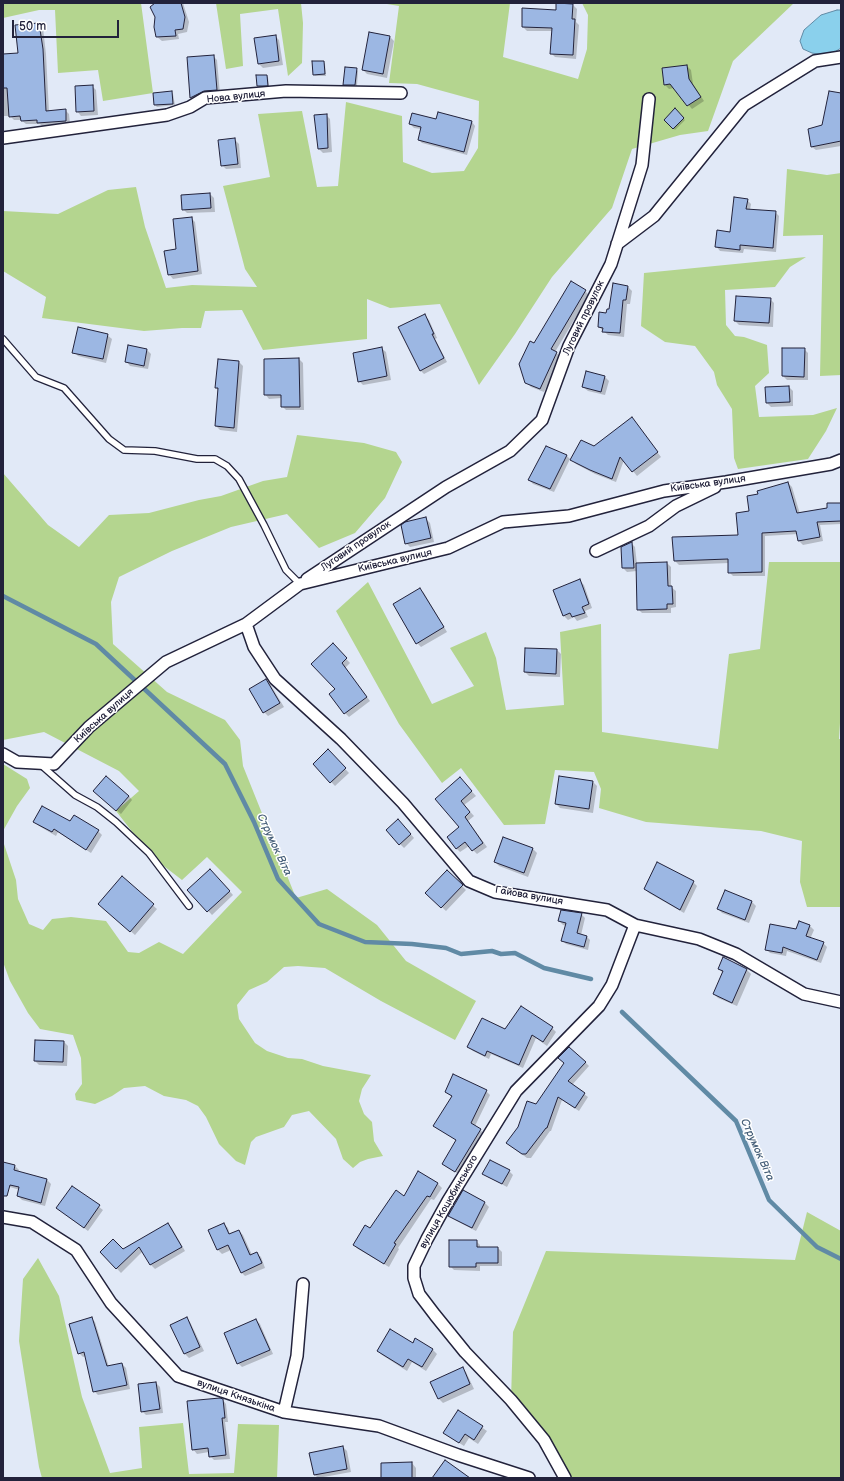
<!DOCTYPE html>
<html>
<head>
<meta charset="utf-8">
<style>
	body { margin:0 }
	#map { position:relative; width:844px; height:1481px; overflow:hidden; background:#e1e9f7; font-family:"Balsamiq Sans",sans-serif }
	canvas { display:block }
	.frame { position:absolute; inset:0; border:4px solid #22223b; pointer-events:none }
	.scale { position:absolute; left:12px; top:20px; width:107px; height:18px; box-sizing:border-box; border:2px solid #22223b; border-top:0; padding-left:5px; font-size:12px; line-height:14px; white-space:nowrap; color:#22223b; -webkit-text-stroke:3px #fff; paint-order:stroke }
</style>
</head>
<body>
<div id="map">
<canvas width="844" height="1481"></canvas>
<div class="frame"></div>
<div class="scale">50 m</div>
</div>
<script>
const ctx = document.querySelector('canvas').getContext('2d');
ctx.lineJoin = 'round';
function fillPath(path, color) { ctx.fillStyle = color; ctx.fill(path, 'evenodd'); }
const poly = rows => new Path2D(rows.map(r => 'M' + r).join(''));
function trace(path, color, width, dash) { ctx.strokeStyle = color; ctx.lineWidth = width; ctx.lineCap = dash ? 'butt' : 'round'; ctx.setLineDash(dash || []); ctx.stroke(path); }
function label(font, color, halo, rows, align = 'center') {
  ctx.font = font + ' "Balsamiq Sans",sans-serif'; ctx.lineWidth = 3; ctx.setLineDash([]); ctx.textBaseline = 'middle'; ctx.strokeStyle = halo; ctx.fillStyle = color; for (const [text, x, y, turn = 0] of rows) {
    ctx.save(); ctx.translate(x, y); ctx.rotate((+turn || 0) * Math.PI / 180); ctx.textAlign = isNaN(turn) ? turn : align; if (halo) ctx.strokeText(text, 0, 0); ctx.fillText(text, 0, 0); ctx.restore();
  }
}
fillPath(poly([
	[3,3,141,3,153,93,103,101,98,70,58,73,55,10,39,10,3,18],
	[216,3,301,3,303,23,302,63,288,76,278,9,240,14,243,66,226,69],
	[381,3,510,3,503,57,578,79,587,49,588,15,582,3,794,3,733,61,708,131,680,135,632,149,612,208,552,277,515,334,479,385,440,304,390,308,367,299,367,339,263,350,242,310,205,311,201,328,182,328,144,331,42,318,46,297,3,271,3,211,58,214,108,190,136,187,145,227,166,288,192,285,257,287,245,269,223,186,270,177,258,114,302,111,317,187,338,186,346,102,402,116,403,162,432,173,464,171,478,148,479,101,417,84,389,83,399,6],
	[787,169,827,175,841,173,841,375,820,376,823,235,783,236],
	[806,257,790,267,775,287,725,290,726,325,735,336,744,337,767,345,769,373,755,386,759,417,813,415,837,408,826,431,808,459,738,469,734,458,732,409,717,385,714,372,695,346,665,342,641,326,644,273],
	[297,435,364,443,396,452,402,462,385,498,355,533,319,548,287,514,231,527,172,551,119,577,111,602,113,644,167,692,225,720,240,740,243,766,296,898,327,889,377,925,406,961,476,1001,455,1040,381,1001,325,968,298,966,284,967,267,982,249,990,237,1005,239,1019,255,1043,267,1051,288,1058,302,1059,323,1066,371,1075,362,1089,359,1101,364,1114,372,1122,374,1141,383,1156,368,1159,360,1162,353,1168,343,1159,336,1139,309,1111,292,1115,284,1127,256,1137,251,1142,245,1165,236,1161,219,1144,206,1117,198,1106,186,1100,164,1096,145,1086,124,1088,112,1096,95,1104,76,1100,75,1094,82,1084,81,1058,73,1035,40,1029,28,1013,10,981,3,962,3,841,16,880,18,899,29,924,43,930,52,919,71,917,106,921,128,952,139,953,159,942,183,954,242,892,207,857,182,880,152,857,116,811,139,791,119,771,44,732,3,740,3,473,48,525,79,547,109,515,149,513,199,500,221,496,263,481,287,477],
	[769,562,841,562,841,707,839,739,841,739,841,907,807,907,800,882,802,841,761,831,646,822,599,808,601,789,594,772,555,770,545,824,504,825,461,768,442,783,399,724,336,611,368,582,432,704,474,686,450,648,486,632,496,658,506,710,564,705,560,632,601,624,602,732,718,749,729,654,760,649],
	[3,764,27,779,30,788,17,806,3,831],
	[807,1212,841,1231,841,1478,567,1478,511,1400,513,1332,546,1251,795,1260],
	[38,1258,59,1296,82,1397,110,1473,142,1468,139,1427,183,1423,189,1474,234,1473,238,1424,279,1425,277,1478,42,1478,39,1467,19,1341,23,1279]
]), '#b4d58f');
const water = poly([
	[837,10,841,10,841,48,833,53,818,54,812,53,803,49,800,41,804,30,821,15,837,10]
]);
fillPath(water, '#8ad0ec');
trace(water, '#608aa5', 1);
fillPath(poly([
	[157,3,183,3,189,22,187,32,178,34,179,39,162,41,157,37],
	[573,5,577,9,576,22,579,25,576,59,555,57,551,53,552,31,527,31,523,27,557,11],
	[39,24,43,28,46,54,49,112,65,110,69,114,70,124,42,126,40,124,26,124,21,120,14,120,10,116,3,116,3,55,19,54],
	[275,36,279,40,283,65,263,68,259,64],
	[390,37,394,41,387,78,367,74,363,70],
	[213,56,217,60,220,94,195,101,191,97],
	[323,62,325,64,326,76,315,76,314,75],
	[687,66,691,70,693,84,704,101,692,109,674,88,669,89,665,85],
	[356,69,358,71,357,86,346,86,345,84],
	[257,76,267,76,268,77,269,87,260,88,258,86],
	[92,86,96,90,98,115,81,116,77,111],
	[171,92,173,94,175,105,157,107,155,105,154,94],
	[841,93,841,146,816,150,812,147],
	[675,110,685,120,675,130,665,120],
	[326,115,330,119,332,152,323,153,319,149],
	[437,120,472,122,475,126,467,155,422,143,419,140,421,129,414,128,410,124],
	[235,140,239,144,241,168,226,169,222,165],
	[210,194,214,198,215,212,187,213,183,209],
	[747,200,751,204,750,210,775,212,779,216,776,252,744,249,743,253,720,251,716,246,730,233],
	[191,218,195,222,202,274,173,279,169,274],
	[614,284,628,287,632,291,630,304,627,304,624,337,608,335,599,327,610,310],
	[585,291,589,295,555,352,561,357,544,392,531,387,526,382,535,344],
	[770,299,774,303,773,327,739,325,735,321],
	[425,316,429,320,437,338,435,339,447,362,424,374,420,370],
	[107,335,112,339,106,363,78,356,74,352],
	[129,346,147,350,151,354,148,369,130,366,126,361],
	[381,348,386,352,391,380,363,385,359,381],
	[804,349,808,353,808,380,787,380,783,376],
	[299,359,303,363,304,410,286,410,282,406,282,398,269,399,265,394,265,360],
	[239,362,243,366,237,432,220,430,216,426,218,390,216,388],
	[605,377,609,381,605,395,588,391,583,387],
	[789,387,793,391,793,406,771,407,767,403],
	[635,423,661,457,637,476,624,460,616,482,595,474,576,464,572,460],
	[566,455,570,459,554,492,533,484,529,480],
	[788,483,792,487,800,514,828,508,841,504,841,524,820,525,823,541,803,545,799,541,798,534,765,536,765,576,733,576,729,572,729,563,679,565,675,561,739,536,759,495],
	[426,519,430,523,434,542,410,547,406,543],
	[631,543,635,547,637,564,667,563,671,567,671,587,676,591,676,607,671,608,671,613,642,613,638,609,637,571,627,572,623,568],
	[579,580,584,585,592,608,585,611,588,617,577,621,574,617,568,620,564,616],
	[420,589,424,593,447,632,421,647,417,643],
	[333,645,350,663,345,668,370,701,349,717,345,713,337,689],
	[557,650,561,654,560,677,529,676,525,672],
	[266,680,270,684,284,707,268,716,264,712],
	[328,751,349,773,335,786,314,764],
	[593,782,597,786,593,813,560,808,556,804],
	[464,783,476,796,464,805,474,816,468,821,487,847,477,854,469,846,460,852,456,848,460,827,436,799],
	[99,795,129,796,132,800,121,814],
	[35,822,98,831,102,835,91,853,58,832,56,836,39,826],
	[402,824,414,838,404,848,400,844],
	[504,838,533,849,537,853,528,877,499,866,495,862],
	[210,870,233,895,212,915,189,890],
	[447,871,466,890,446,911,427,893],
	[122,878,157,909,135,935,104,908],
	[693,882,697,886,684,913,649,893,645,889],
	[752,902,756,906,749,923,722,913,718,909],
	[581,914,585,918,581,935,586,936,590,940,588,950,566,944,562,940,567,926,563,925,559,921],
	[810,926,814,930,810,939,823,943,827,947,821,963,787,951,786,956,770,953,766,949,796,930],
	[719,969,747,970,751,974,737,1006,718,998,714,994,723,973],
	[552,1028,556,1032,547,1046,536,1038,523,1068,491,1054,489,1059,473,1051,468,1047,506,1031],
	[64,1042,68,1046,67,1066,39,1065,35,1061],
	[585,1062,589,1066,572,1085,588,1097,579,1111,562,1100,551,1131,550,1131,531,1158,527,1158,512,1147,508,1143,537,1105],
	[486,1091,490,1095,475,1126,485,1134,460,1175,443,1164,457,1141,434,1125,452,1097,446,1092],
	[15,1166,19,1170,18,1172,47,1180,51,1184,45,1206,22,1200,18,1196,20,1190,3,1185],
	[509,1171,513,1175,507,1187,488,1177,484,1173],
	[438,1184,442,1188,434,1200,431,1199,398,1248,399,1249,389,1267,358,1249,354,1245,404,1198],
	[73,1187,103,1210,88,1231,57,1208],
	[485,1203,489,1207,476,1231,453,1219,449,1215],
	[168,1224,172,1228,185,1251,155,1269,151,1265,143,1251,121,1273,101,1252,123,1250],
	[224,1224,228,1228,230,1235,239,1231,243,1235,252,1255,256,1253,261,1257,265,1268,245,1276,241,1272,231,1250,222,1254,218,1250,209,1231],
	[476,1241,480,1245,480,1248,498,1248,502,1252,502,1266,480,1266,480,1271,454,1270,450,1266],
	[91,1318,95,1322,109,1367,122,1364,126,1368,130,1389,98,1395,94,1391,86,1356,83,1357,79,1353],
	[186,1318,190,1322,204,1351,189,1358,185,1354,172,1325],
	[256,1320,260,1324,273,1354,242,1367,238,1363],
	[413,1344,433,1350,437,1354,426,1371,412,1362,407,1371,382,1355,378,1351],
	[462,1368,466,1372,474,1389,443,1403,439,1399],
	[156,1383,160,1387,163,1413,146,1415,142,1411],
	[222,1399,226,1404,228,1422,225,1422,230,1459,214,1460,210,1456,209,1452,197,1454,193,1449],
	[458,1411,487,1431,478,1444,469,1438,464,1446,444,1433],
	[343,1447,347,1451,351,1472,318,1478,315,1475],
	[412,1463,416,1468,416,1478,382,1478]
]), '#0003');
trace(poly([
	[3,596,96,644,225,764,254,822,278,879,319,924,365,942,412,944,446,948,461,954,492,951,501,954,515,953,544,968,591,979],
	[622,1012,736,1121,769,1200,817,1247,841,1259]
]), '#608aa5', 4.5);
const building = poly([
	[155,3,181,3,185,17,183,29,175,30,176,36,156,37,154,27,155,17,150,7,155,3],
	[556,3,573,4,572,19,575,19,573,55,550,54,552,28,522,27,522,8,556,10,556,3],
	[39,23,43,49,46,111,66,109,66,121,37,123,37,120,21,121,20,116,9,117,7,88,3,88,3,54,18,53,15,25,39,23],
	[369,32,390,36,383,74,362,70,369,32],
	[276,35,279,61,258,64,254,38,276,35],
	[214,55,217,90,204,91,190,98,187,57,214,55],
	[312,61,324,61,325,74,313,75,312,61],
	[687,65,689,79,701,97,687,106,670,84,664,85,662,68,687,65],
	[345,67,357,68,355,85,343,85,345,67],
	[256,75,267,75,268,86,257,86,256,75],
	[93,85,94,111,76,112,75,86,93,85],
	[172,91,173,104,154,105,153,93,172,91],
	[829,91,841,93,841,141,811,147,808,129,822,125,829,91],
	[675,108,684,118,673,129,664,120,675,108],
	[438,112,472,121,464,152,418,140,421,127,409,124,412,113,436,119,438,112],
	[327,114,328,148,318,149,314,115,327,114],
	[235,138,238,164,221,166,218,140,235,138],
	[210,193,211,208,182,210,181,195,210,193],
	[734,197,748,199,746,209,776,211,773,248,740,245,740,250,715,247,717,230,730,232,734,197],
	[192,217,198,271,168,275,164,251,176,249,173,219,192,217],
	[571,281,586,290,551,349,557,352,540,389,525,383,519,364,530,341,534,343,571,281],
	[613,283,628,286,626,300,623,300,620,333,602,332,603,328,598,327,599,312,606,313,607,309,609,309,613,283],
	[736,296,771,298,769,323,734,321,736,296],
	[425,314,434,334,432,334,444,358,420,371,398,327,425,314],
	[78,327,108,334,103,359,72,353,78,327],
	[128,345,147,349,144,366,125,362,128,345],
	[382,347,387,376,358,382,353,353,382,347],
	[782,348,805,348,804,377,782,376,782,348],
	[299,358,300,407,281,407,281,395,264,395,264,359,299,358],
	[218,359,239,361,234,428,215,426,218,388,215,388,218,359],
	[586,371,605,376,601,392,582,387,586,371],
	[789,386,790,402,766,403,765,387,789,386],
	[632,417,658,452,632,472,620,457,612,479,590,470,570,460,581,440,594,446,632,417],
	[546,446,567,455,550,489,528,480,546,446],
	[788,482,797,513,827,508,827,503,841,503,841,521,817,522,820,537,798,541,796,531,762,533,762,572,728,573,728,559,674,561,672,537,738,535,736,513,749,511,747,496,758,494,757,491,788,482],
	[426,517,431,538,405,544,401,525,405,522,426,517],
	[632,542,634,568,622,568,621,547,632,542],
	[667,562,668,586,672,586,673,604,667,604,667,609,637,610,636,563,667,562],
	[580,579,589,604,582,607,585,613,572,617,570,613,563,616,553,590,580,579],
	[420,588,444,627,416,644,393,604,420,588],
	[333,643,347,658,342,663,367,697,344,714,329,694,335,689,311,664,333,643],
	[525,648,557,649,556,674,524,672,525,648],
	[266,679,280,703,263,713,249,689,266,679],
	[328,749,346,768,330,783,313,764,328,749],
	[106,776,129,796,116,811,93,791,106,776],
	[559,776,593,781,589,809,555,804,559,776],
	[460,777,472,791,461,801,470,812,465,817,483,843,472,851,465,842,456,849,447,837,459,827,435,799,460,777],
	[42,806,70,821,74,815,99,830,86,850,54,829,52,832,33,822,42,806],
	[398,819,411,834,399,845,386,830,398,819],
	[503,837,533,848,524,873,494,862,503,837],
	[657,862,694,881,680,910,644,889,657,862],
	[210,869,230,891,207,912,187,890,210,869],
	[447,870,463,885,441,908,425,893,447,870],
	[122,876,154,904,130,932,98,904,122,876],
	[725,890,752,901,745,920,717,909,725,890],
	[561,910,582,913,577,933,587,936,584,947,561,941,566,923,558,921,561,910],
	[799,921,810,925,806,936,824,942,817,960,783,947,782,953,765,950,770,924,796,929,799,921],
	[723,957,747,969,732,1003,713,994,723,971,718,969,723,957],
	[521,1006,553,1027,543,1042,532,1035,519,1065,487,1051,485,1056,467,1047,482,1018,505,1029,521,1006],
	[35,1040,64,1041,63,1062,34,1061,35,1040],
	[569,1047,586,1062,568,1081,585,1093,575,1108,558,1097,547,1128,546,1128,526,1154,522,1154,506,1143,518,1127,527,1101,536,1104,564,1063,558,1058,569,1047],
	[453,1074,487,1090,471,1123,481,1129,455,1172,442,1164,456,1140,433,1126,452,1096,445,1092,453,1074],
	[490,1160,510,1170,502,1184,482,1174,490,1160],
	[3,1162,15,1165,14,1170,47,1179,41,1203,17,1196,19,1187,10,1185,7,1196,3,1196,3,1162],
	[418,1171,438,1183,430,1197,427,1196,394,1243,396,1244,384,1264,353,1245,365,1225,370,1228,396,1190,404,1196,418,1171],
	[72,1186,100,1205,84,1228,56,1208,72,1186],
	[463,1190,485,1202,472,1228,448,1216,463,1190],
	[168,1223,182,1247,150,1265,139,1247,116,1269,100,1252,113,1239,123,1249,168,1223],
	[224,1223,229,1234,239,1230,250,1255,257,1252,262,1263,241,1273,228,1245,217,1250,208,1230,224,1223],
	[449,1240,477,1240,477,1247,498,1247,498,1263,476,1263,476,1267,449,1267,449,1240],
	[92,1317,107,1366,122,1363,127,1385,93,1392,84,1352,78,1354,69,1324,92,1317],
	[187,1317,200,1347,184,1354,170,1325,187,1317],
	[256,1319,270,1350,237,1364,224,1333,256,1319],
	[390,1329,413,1343,415,1338,433,1349,422,1367,408,1359,403,1367,377,1351,390,1329],
	[463,1367,470,1384,438,1399,430,1382,463,1367],
	[156,1382,160,1409,141,1412,138,1384,156,1382],
	[220,1398,223,1399,225,1418,222,1418,226,1455,209,1457,208,1448,192,1450,187,1401,220,1398],
	[458,1410,483,1426,474,1440,465,1434,459,1443,443,1433,458,1410],
	[343,1446,347,1469,314,1475,309,1453,343,1446],
	[445,1460,470,1478,432,1478,445,1460],
	[412,1462,412,1478,381,1478,381,1463,412,1462]
]);
fillPath(building, '#9cb7e3');
trace(building, '#22223b', 1);
const lane = poly([
	[3,339,36,377,64,388,109,439,124,450,155,451,197,459,215,459,227,466,239,479,264,525,286,570,300,584],
	[41,765,75,795,97,807,116,822,149,853,189,906]
]);
const street = poly([
	[3,138,167,115,190,107,205,98,286,91,401,93],
	[617,244,654,216,744,105,815,61,841,57],
	[596,551,649,526,676,506,715,487],
	[307,579,446,487,510,451,542,420,569,346,611,264,642,165,649,99],
	[246,624,254,647,275,679,341,739,403,803,469,881,495,892,607,910,635,925,699,939,736,954,804,994,841,1002],
	[3,754,17,762,54,764,89,727,166,662,246,624,300,584,448,548,503,522,569,516,664,491,726,482,831,464,841,460],
	[3,1217,32,1222,76,1250,111,1303,178,1376,284,1412,379,1426,458,1455,529,1478],
	[284,1412,297,1356,303,1284],
	[565,1478,544,1440,511,1400,465,1352,435,1315,419,1294,414,1278,414,1266,427,1239,448,1201,516,1091,599,1006,612,985,635,925]
]);
trace(lane, '#22223b', 8);
trace(street, '#22223b', 14);
trace(lane, '#fff', 5.5);
trace(street, '#fff', 11);
label('10px', '#22223b', '#fff', [
	["Нова вулиця",236,97,-6],
	["Луговий провулок",584,318,-64],
	["Київська вулиця",708,484,-8],
	["Луговий провулок",356,546,-34],
	["Київська вулиця",395,561,-13],
	["Київська вулиця",104,716,-42],
	["Гайова вулиця",529,896,10],
	["вулиця Коцюбинського",449,1202,-60],
	["вулиця Князькіна",236,1396,19]
]);
label('italic 11px', '#465f79', '#fff', [
	["Струмок Віта",274,845,65],
	["Струмок Віта",757,1150,66]
]);
</script>
</body>
</html>
